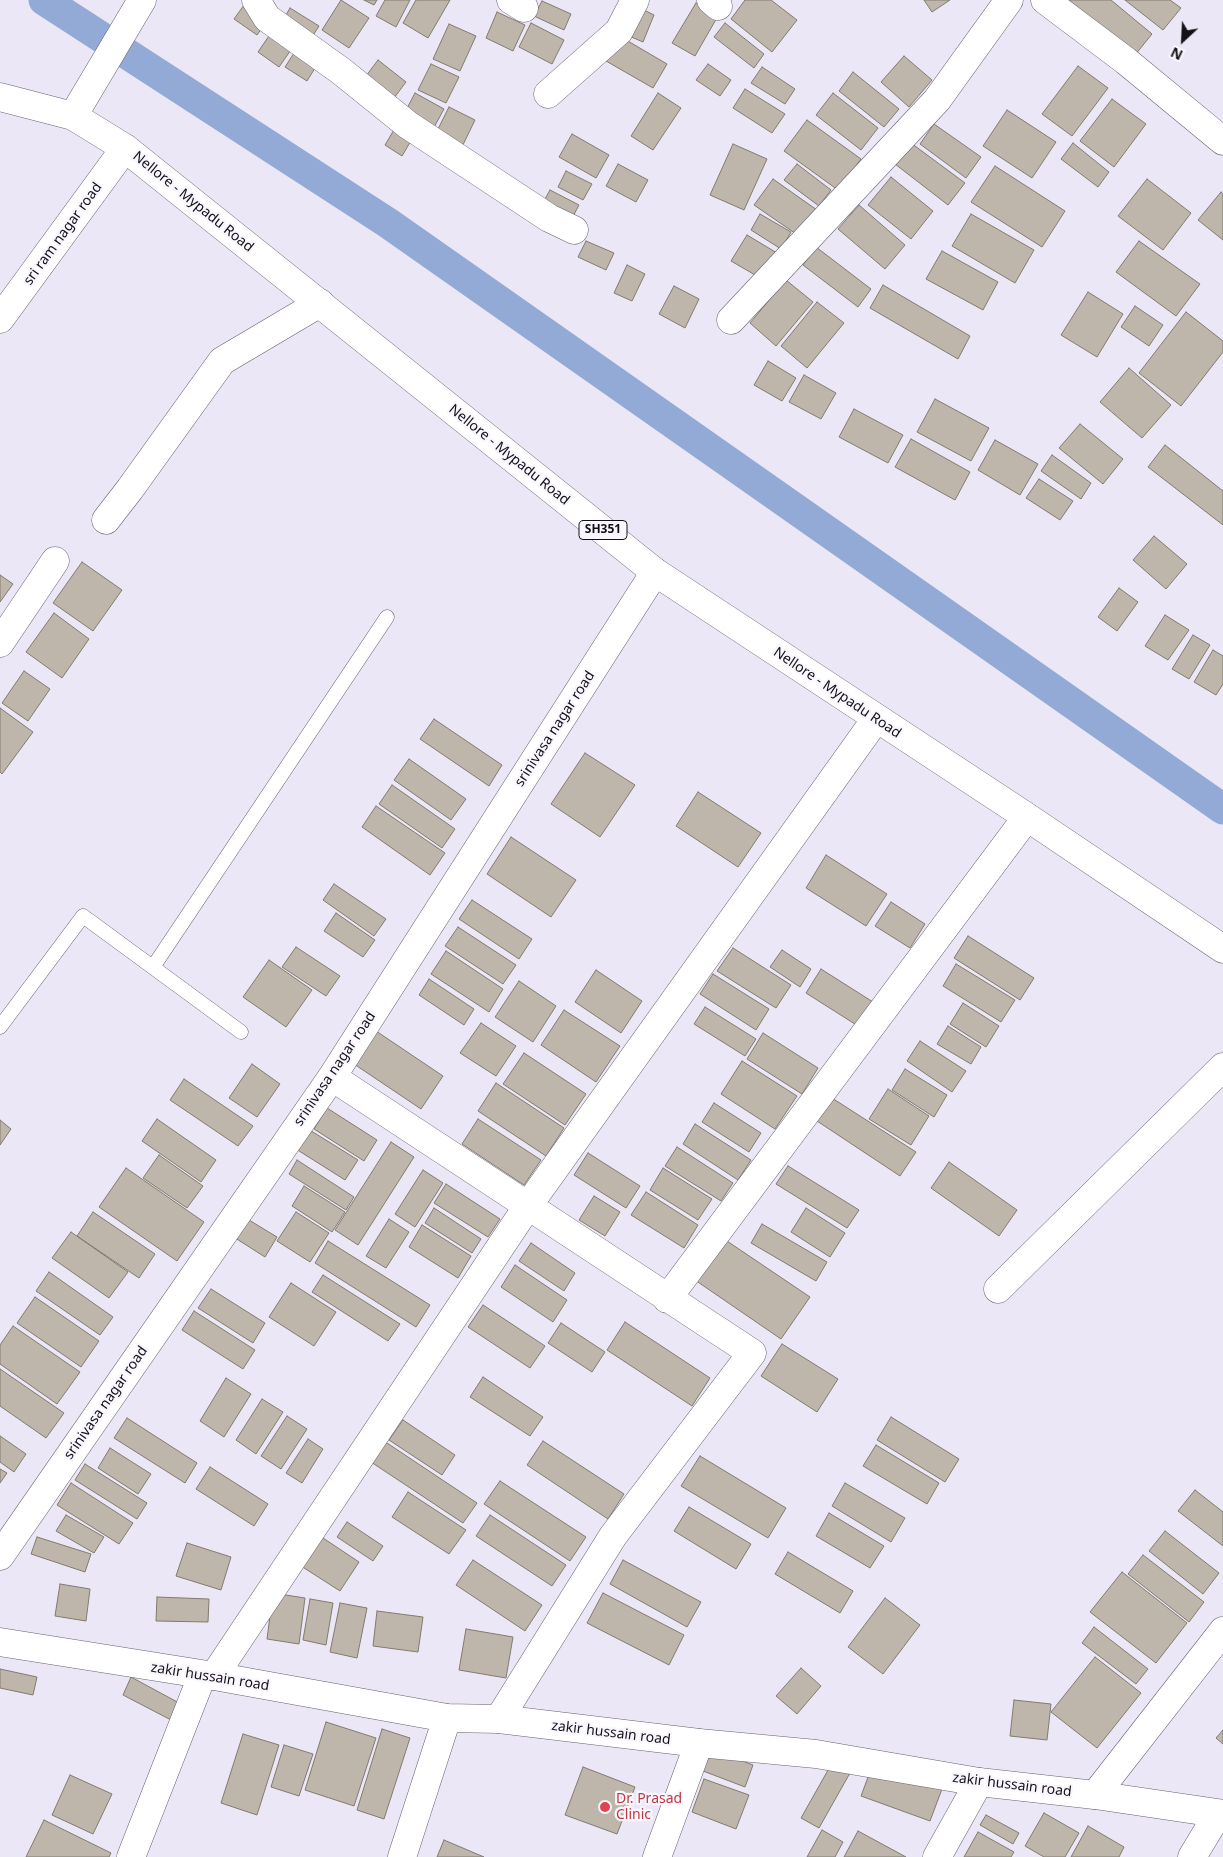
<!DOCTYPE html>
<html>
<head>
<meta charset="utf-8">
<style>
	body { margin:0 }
	#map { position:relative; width:1223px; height:1857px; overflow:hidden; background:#ece7f6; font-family:"Noto Sans",sans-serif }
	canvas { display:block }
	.north { position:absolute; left:1158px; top:15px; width:50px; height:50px; -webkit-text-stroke:4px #f9f6fe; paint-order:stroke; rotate:205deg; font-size:14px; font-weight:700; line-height:20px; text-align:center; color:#131116 }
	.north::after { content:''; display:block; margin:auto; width:18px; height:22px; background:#131116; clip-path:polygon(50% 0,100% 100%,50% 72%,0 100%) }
</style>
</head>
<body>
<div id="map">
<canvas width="1223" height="1857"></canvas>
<div class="north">N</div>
</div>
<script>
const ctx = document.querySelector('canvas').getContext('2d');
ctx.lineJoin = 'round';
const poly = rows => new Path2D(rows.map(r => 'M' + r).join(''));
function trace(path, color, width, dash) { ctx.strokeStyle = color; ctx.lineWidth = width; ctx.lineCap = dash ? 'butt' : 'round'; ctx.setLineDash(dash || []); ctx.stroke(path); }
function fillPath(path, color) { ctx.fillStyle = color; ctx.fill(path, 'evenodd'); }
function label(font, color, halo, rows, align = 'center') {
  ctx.font = font + ' "Noto Sans",sans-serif'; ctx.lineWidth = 4.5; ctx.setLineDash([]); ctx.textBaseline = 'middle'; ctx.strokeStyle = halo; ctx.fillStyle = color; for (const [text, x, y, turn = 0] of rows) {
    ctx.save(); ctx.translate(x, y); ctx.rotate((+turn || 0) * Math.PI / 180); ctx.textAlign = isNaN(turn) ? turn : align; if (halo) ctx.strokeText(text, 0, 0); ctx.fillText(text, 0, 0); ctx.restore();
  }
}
trace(poly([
	[44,0,388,223,1223,809]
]), '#92aad5', 31);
const building = poly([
	[341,0,369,18,349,48,322,30,341,0],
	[364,0,377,0,374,5,364,0],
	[385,0,410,0,396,27,376,16,385,0],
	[416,0,450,0,428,38,403,23,416,0],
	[745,0,771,0,797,20,772,52,731,19,745,0],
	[924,0,950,0,932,12,924,0],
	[1067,0,1111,0,1152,34,1135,55,1067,0],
	[1125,0,1170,0,1181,8,1163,30,1125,0],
	[542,1,571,14,564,30,534,16,542,1],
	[696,3,718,16,695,56,672,43,696,3],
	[244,5,267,21,257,35,234,19,244,5],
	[638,7,654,15,643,42,627,35,638,7],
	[290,8,319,26,310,40,282,22,290,8],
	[497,12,525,25,513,51,486,38,497,12],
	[531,23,564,40,552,64,519,47,531,23],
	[725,23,764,54,754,68,714,37,725,23],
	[449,24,476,36,460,71,433,59,449,24],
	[273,30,295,44,279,67,258,52,273,30],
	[621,37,667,64,653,88,606,61,621,37],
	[298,47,320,60,307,81,285,67,298,47],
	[904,56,932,80,909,107,881,82,904,56],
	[378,60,406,82,391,102,363,80,378,60],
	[431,64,459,77,446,103,418,90,431,64],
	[708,64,731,80,720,96,696,80,708,64],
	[1078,66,1108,88,1072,136,1042,114,1078,66],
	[762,67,795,89,785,104,751,83,762,67],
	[853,72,899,109,884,127,839,91,853,72],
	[745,89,785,114,772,133,733,108,745,89],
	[415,93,444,109,432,131,403,116,415,93],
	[658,93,681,108,653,150,631,136,658,93],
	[833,93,878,128,861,150,816,115,833,93],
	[1112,99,1146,124,1114,167,1080,141,1112,99],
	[449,107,475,120,460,151,434,137,449,107],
	[1007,110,1056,142,1032,178,983,146,1007,110],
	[807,120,861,159,838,190,784,151,807,120],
	[398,123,415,134,402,156,385,145,398,123],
	[934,124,981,157,966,178,920,144,934,124],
	[572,134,609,155,596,178,559,157,572,134],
	[911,143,965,183,948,205,895,164,911,143],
	[1073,143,1109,172,1098,187,1061,159,1073,143],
	[733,144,767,159,744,210,710,195,733,144],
	[618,164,648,180,636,202,606,186,618,164],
	[797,164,831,190,819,206,784,180,797,164],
	[995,166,1065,211,1042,247,971,202,995,166],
	[566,171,592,184,583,200,558,187,566,171],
	[891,177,933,211,911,239,868,205,891,177],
	[773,179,817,210,799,236,754,205,773,179],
	[1147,179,1191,213,1163,250,1118,216,1147,179],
	[550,190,579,205,569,224,540,208,550,190],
	[1221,192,1223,194,1223,240,1198,220,1221,192],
	[859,205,905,245,885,269,838,229,859,205],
	[760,214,791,232,781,249,751,230,760,214],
	[971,214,1034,250,1015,283,952,246,971,214],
	[747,235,777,253,762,279,731,261,747,235],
	[586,241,614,253,606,270,578,257,586,241],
	[1139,241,1200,284,1176,316,1116,272,1139,241],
	[816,247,871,289,858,307,803,265,816,247],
	[942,251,998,282,983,310,926,279,942,251],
	[627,265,645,274,632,301,614,293,627,265],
	[786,280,813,302,776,346,750,323,786,280],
	[883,285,970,336,958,359,870,308,883,285],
	[674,286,699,299,685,328,659,314,674,286],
	[1088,292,1123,314,1097,357,1061,335,1088,292],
	[817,302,844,323,807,368,781,346,817,302],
	[1135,306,1163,325,1149,346,1121,327,1135,306],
	[1186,312,1223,341,1223,352,1181,406,1139,373,1186,312],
	[768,361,796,378,782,401,754,385,768,361],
	[1129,368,1171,405,1142,438,1100,402,1129,368],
	[804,375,836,393,821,419,789,402,804,375],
	[935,399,989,428,971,461,917,432,935,399],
	[854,409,903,435,888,463,839,437,854,409],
	[1080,424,1123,459,1103,484,1059,448,1080,424],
	[911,439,970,472,955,500,895,467,911,439],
	[995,440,1038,464,1020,495,978,470,995,440],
	[1165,445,1223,491,1223,525,1148,467,1165,445],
	[1052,455,1091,483,1081,499,1041,471,1052,455],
	[1039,479,1073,501,1060,520,1026,498,1039,479],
	[1154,536,1187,564,1166,589,1133,560,1154,536],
	[82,562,122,590,93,631,53,603,82,562],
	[0,575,13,584,0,602,0,575],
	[1119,588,1138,602,1117,631,1098,617,1119,588],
	[54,613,89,639,62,678,26,652,54,613],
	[1165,615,1189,630,1168,660,1145,646,1165,615],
	[1193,635,1210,645,1189,679,1172,669,1193,635],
	[1213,650,1223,656,1223,684,1216,695,1194,682,1213,650],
	[24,671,50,689,28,721,2,703,24,671],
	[0,708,33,732,2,774,0,772,0,708],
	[434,719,502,765,489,786,420,739,434,719],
	[585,753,635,785,600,837,551,804,585,753],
	[409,759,466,799,451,820,394,780,409,759],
	[392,785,455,829,442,848,379,804,392,785],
	[698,792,761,833,738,867,676,826,698,792],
	[376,806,445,853,430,875,362,827,376,806],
	[511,837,576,880,551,917,487,874,511,837],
	[826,855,887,894,866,926,806,888,826,855],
	[334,884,386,919,374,936,323,900,334,884],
	[472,900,532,939,519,959,459,919,472,900],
	[891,902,925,924,910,948,875,926,891,902],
	[336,913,375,940,363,957,324,931,336,913],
	[458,927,516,965,503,984,445,946,458,927],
	[968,936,1034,978,1020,1000,954,958,968,936],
	[296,947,340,976,326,996,282,967,296,947],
	[733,948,791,985,776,1008,717,971,733,948],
	[782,950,811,969,800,987,770,967,782,950],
	[446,951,503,989,489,1012,431,974,446,951],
	[269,960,312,990,286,1027,243,997,269,960],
	[956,964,1015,1000,1001,1022,943,986,956,964],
	[821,969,873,1002,858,1026,806,993,821,969],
	[596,970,642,1001,621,1033,575,1002,596,970],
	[713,974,769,1009,756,1030,700,994,713,974],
	[429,979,474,1009,464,1025,419,995,429,979],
	[519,981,556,1006,533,1042,495,1017,519,981],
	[963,1003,999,1026,986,1047,950,1024,963,1003],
	[705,1007,756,1039,745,1056,694,1024,705,1007],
	[564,1010,620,1046,596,1082,541,1045,564,1010],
	[481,1023,516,1046,496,1076,460,1053,481,1023],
	[948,1026,981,1047,971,1064,937,1044,948,1026],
	[376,1031,443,1076,421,1109,354,1064,376,1031],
	[763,1033,818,1068,802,1094,747,1059,763,1033],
	[920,1041,966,1071,952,1092,907,1061,920,1041],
	[524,1053,586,1094,565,1125,503,1084,524,1053],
	[742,1061,797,1096,775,1129,721,1094,742,1061],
	[252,1064,280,1084,257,1117,229,1098,252,1064],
	[905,1069,947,1095,934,1117,892,1090,905,1069],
	[184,1079,253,1126,238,1146,170,1100,184,1079],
	[496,1083,564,1128,546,1156,478,1111,496,1083],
	[888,1089,929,1116,911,1145,869,1119,888,1089],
	[832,1098,916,1152,900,1176,817,1121,832,1098],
	[714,1103,761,1133,749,1152,702,1122,714,1103],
	[327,1108,377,1140,364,1161,314,1129,327,1108],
	[157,1119,216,1160,201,1182,142,1141,157,1119],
	[478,1119,541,1160,524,1185,462,1144,478,1119],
	[0,1120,11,1129,0,1145,0,1120],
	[695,1124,751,1160,738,1180,683,1144,695,1124],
	[308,1129,358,1160,345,1180,296,1149,308,1129],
	[391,1142,414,1157,358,1245,335,1230,391,1142],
	[677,1147,733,1183,721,1201,665,1166,677,1147],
	[588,1153,640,1186,626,1208,574,1175,588,1153],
	[159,1155,203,1186,187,1208,143,1178,159,1155],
	[297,1160,354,1197,346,1210,289,1174,297,1160],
	[949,1162,1017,1210,999,1236,931,1188,949,1162],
	[788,1166,859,1210,847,1228,776,1184,788,1166],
	[126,1168,204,1222,177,1261,99,1207,126,1168],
	[663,1168,712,1199,698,1220,650,1190,663,1168],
	[423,1170,443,1183,415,1227,395,1214,423,1170],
	[446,1184,500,1219,488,1237,434,1203,446,1184],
	[304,1186,345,1212,332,1232,292,1206,304,1186],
	[646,1192,698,1225,684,1248,631,1215,646,1192],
	[594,1196,620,1212,605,1236,579,1220,594,1196],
	[434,1208,481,1239,472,1253,425,1223,434,1208],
	[806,1208,845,1233,830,1257,791,1232,806,1208],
	[93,1212,155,1254,139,1278,77,1236,93,1212],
	[296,1212,329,1233,310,1262,277,1241,296,1212],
	[244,1217,277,1237,265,1257,232,1236,244,1217],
	[389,1219,409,1232,386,1268,366,1256,389,1219],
	[762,1224,827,1262,816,1281,751,1243,762,1224],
	[422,1225,471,1256,458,1278,409,1247,422,1225],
	[71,1232,128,1272,109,1298,52,1258,71,1232],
	[721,1237,810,1297,781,1339,692,1278,721,1237],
	[328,1241,430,1305,416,1327,315,1263,328,1241],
	[531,1243,575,1273,564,1291,519,1261,531,1243],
	[515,1265,567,1300,553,1322,501,1287,515,1265],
	[49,1272,113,1317,100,1335,36,1291,49,1272],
	[323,1275,400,1324,388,1341,312,1292,323,1275],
	[291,1283,336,1312,314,1346,269,1317,291,1283],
	[211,1289,265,1323,253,1343,198,1308,211,1289],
	[35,1297,99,1341,81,1367,17,1323,35,1297],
	[483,1305,545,1346,530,1368,468,1327,483,1305],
	[194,1311,255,1350,243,1369,182,1330,194,1311],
	[625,1322,710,1378,692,1406,607,1350,625,1322],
	[561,1323,605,1352,592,1372,548,1343,561,1323],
	[13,1326,80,1372,57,1404,0,1364,0,1345,13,1326],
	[782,1344,838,1379,817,1412,761,1376,782,1344],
	[0,1369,64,1413,46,1438,0,1406,0,1369],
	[483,1377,543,1417,530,1436,470,1397,483,1377],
	[226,1378,251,1394,224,1437,200,1421,226,1378],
	[262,1399,283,1412,256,1454,236,1440,262,1399],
	[287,1416,307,1429,281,1469,261,1456,287,1416],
	[891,1417,959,1459,945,1482,877,1440,891,1417],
	[127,1418,197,1463,185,1483,114,1438,127,1418],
	[403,1420,455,1455,442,1475,389,1440,403,1420],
	[0,1436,26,1454,14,1472,0,1462,0,1436],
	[308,1439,323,1449,302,1483,286,1473,308,1439],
	[384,1441,477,1503,463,1523,371,1462,384,1441],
	[543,1441,624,1494,608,1519,527,1465,543,1441],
	[876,1445,939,1483,927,1504,863,1466,876,1445],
	[110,1448,151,1474,138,1494,98,1468,110,1448],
	[700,1456,786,1508,768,1538,681,1486,700,1456],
	[85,1464,147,1503,137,1519,75,1480,85,1464],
	[210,1467,268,1504,254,1526,196,1489,210,1467],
	[0,1469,7,1473,0,1483,0,1469],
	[500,1481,586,1537,570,1561,484,1504,500,1481],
	[71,1483,133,1523,119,1544,57,1505,71,1483],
	[845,1483,905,1518,891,1542,832,1506,845,1483],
	[1195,1490,1223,1512,1223,1546,1178,1511,1195,1490],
	[408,1492,466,1530,449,1554,392,1517,408,1492],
	[689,1507,751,1544,736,1569,674,1531,689,1507],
	[829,1513,884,1546,870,1568,816,1536,829,1513],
	[66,1515,104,1537,94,1553,56,1531,66,1515],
	[490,1515,566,1565,552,1586,476,1536,490,1515],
	[347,1522,383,1546,373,1561,337,1537,347,1522],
	[1165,1531,1219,1573,1203,1594,1149,1551,1165,1531],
	[320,1536,359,1562,340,1591,301,1566,320,1536],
	[37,1537,91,1554,85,1572,31,1554,37,1537],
	[187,1543,231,1557,221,1590,176,1576,187,1543],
	[788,1552,853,1591,840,1613,775,1574,788,1552],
	[1143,1555,1204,1602,1189,1622,1128,1574,1143,1555],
	[473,1560,542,1605,525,1631,456,1585,473,1560],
	[623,1560,701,1602,687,1627,610,1584,623,1560],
	[1122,1572,1187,1623,1156,1663,1090,1612,1122,1572],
	[60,1584,90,1589,86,1621,55,1616,60,1584],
	[273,1593,305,1598,299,1644,267,1639,273,1593],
	[603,1593,684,1635,669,1665,587,1623,603,1593],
	[157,1597,209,1599,208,1622,156,1621,157,1597],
	[885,1598,920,1625,883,1674,848,1647,885,1598],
	[310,1599,333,1603,326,1645,303,1640,310,1599],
	[340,1603,367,1608,357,1658,330,1652,340,1603],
	[377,1611,423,1617,418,1652,373,1646,377,1611],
	[1094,1627,1148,1669,1136,1684,1082,1643,1094,1627],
	[466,1629,513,1637,506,1678,459,1670,466,1629],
	[1095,1657,1141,1693,1097,1748,1051,1712,1095,1657],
	[801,1668,821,1686,797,1714,776,1696,801,1668],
	[0,1669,37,1677,33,1695,0,1688,0,1669],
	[131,1677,181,1704,173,1721,123,1695,131,1677],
	[1014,1700,1051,1704,1047,1740,1010,1736,1014,1700],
	[326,1722,376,1738,354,1806,305,1790,326,1722],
	[382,1729,410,1738,384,1819,357,1810,382,1729],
	[1223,1730,1223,1744,1216,1738,1223,1730],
	[243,1734,279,1745,257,1815,221,1803,243,1734],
	[284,1745,313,1754,299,1796,271,1787,284,1745],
	[711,1749,753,1765,745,1787,703,1771,711,1749],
	[832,1763,850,1773,819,1828,801,1818,832,1763],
	[873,1764,942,1789,930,1821,861,1796,873,1764],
	[583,1767,635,1787,617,1834,565,1815,583,1767],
	[70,1775,112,1794,93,1834,52,1815,70,1775],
	[704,1779,749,1795,736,1829,692,1812,704,1779],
	[1044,1813,1079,1833,1065,1857,1044,1857,1025,1846,1044,1813],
	[986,1815,1019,1833,1013,1844,980,1825,986,1815],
	[44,1820,111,1853,109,1857,26,1857,44,1820],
	[1088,1826,1124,1847,1119,1857,1071,1857,1088,1826],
	[822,1830,843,1842,835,1857,807,1857,822,1830],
	[858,1831,906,1857,844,1857,858,1831],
	[978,1832,1014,1852,1011,1857,964,1857,978,1832],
	[444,1840,484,1857,437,1857,444,1840]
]);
fillPath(building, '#beb6aa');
trace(building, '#817a6e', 1);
const lane = poly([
	[153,967,387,617],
	[0,1027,83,916,241,1032]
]);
const street = poly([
	[256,0,267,18,341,71,408,125,549,218,574,230],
	[511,0,524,8],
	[711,0,718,6],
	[1045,0,1126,61,1223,141],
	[548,94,619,31,635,0],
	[0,319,125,148],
	[731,320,937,100,1009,0],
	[106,520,130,489,222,361,320,303],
	[0,643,55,561],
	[332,1077,752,1353,613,1536,499,1719],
	[998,1289,1223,1067],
	[667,1299,1027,817],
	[0,1556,332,1077,655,572],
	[214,1676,527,1207,876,719],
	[1095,1795,1223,1631],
	[131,1857,202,1676],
	[402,1857,447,1718],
	[657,1857,699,1743],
	[937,1857,979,1782],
	[1192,1857,1218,1814]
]);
const secondary = poly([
	[73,116,142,0],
	[0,1642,214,1676,447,1718,499,1719,699,1743,816,1754,979,1782,1095,1795,1223,1814]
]);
const primary = poly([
	[0,97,73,116,125,148,655,572,1027,817,1223,949]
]);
trace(lane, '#66616e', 15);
trace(street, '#66616e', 29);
trace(secondary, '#66616e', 29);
trace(primary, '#66616e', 29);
trace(lane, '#fff', 14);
trace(street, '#fff', 28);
trace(secondary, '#fff', 28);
trace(primary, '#fff', 28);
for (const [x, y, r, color] of [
	[605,1807,6,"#e0444e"]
]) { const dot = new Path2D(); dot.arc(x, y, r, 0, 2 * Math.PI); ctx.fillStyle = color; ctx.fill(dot); trace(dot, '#f9f6fe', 2); }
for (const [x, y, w] of [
	[603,530,48]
]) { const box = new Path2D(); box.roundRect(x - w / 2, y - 9.5, w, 19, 4); ctx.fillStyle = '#f9f6fe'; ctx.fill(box); trace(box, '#131116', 1); }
label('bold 12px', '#131116', null, [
	["SH351",603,530]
]);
label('14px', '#131116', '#f9f6fe', [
	["Nellore - Mypadu Road",193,202,39],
	["sri ram nagar road",63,234,-54],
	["Nellore - Mypadu Road",509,455,39],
	["Nellore - Mypadu Road",837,693,34],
	["srinivasa nagar road",555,729,-57],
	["srinivasa nagar road",335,1069,-56],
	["srinivasa nagar road",106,1403,-55],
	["zakir hussain road",210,1677,9],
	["zakir hussain road",611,1733,7],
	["zakir hussain road",1012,1785,7]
]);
label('14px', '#be3a42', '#f9f6fe', [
	["Dr. Prasad",616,1799],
	["Clinic",616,1815]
], 'left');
</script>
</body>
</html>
